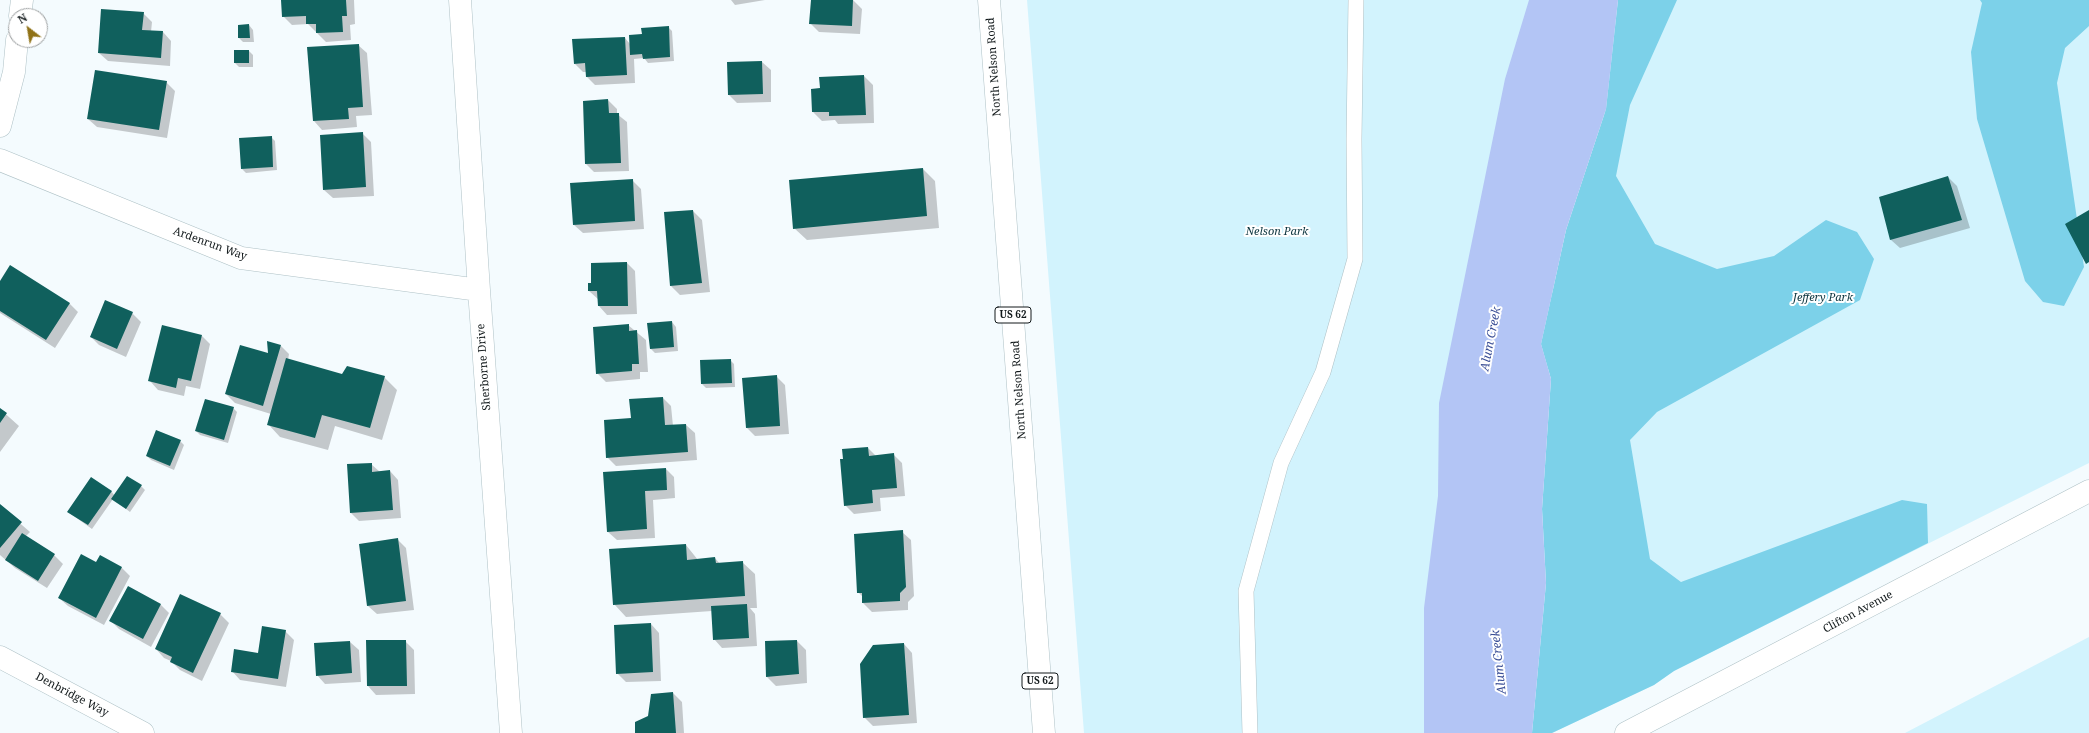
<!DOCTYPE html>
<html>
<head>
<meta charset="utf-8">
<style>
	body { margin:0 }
	#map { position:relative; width:2089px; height:733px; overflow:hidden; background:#f4fbfe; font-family:"Noto Serif",serif }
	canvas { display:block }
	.north { position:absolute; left:8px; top:8px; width:40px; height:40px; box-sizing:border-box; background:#fff; border:1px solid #a0a3a4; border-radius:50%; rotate:329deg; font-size:11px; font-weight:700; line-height:16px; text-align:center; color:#12191b }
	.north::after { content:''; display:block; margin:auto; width:14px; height:18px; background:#907217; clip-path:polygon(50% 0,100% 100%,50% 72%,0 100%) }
</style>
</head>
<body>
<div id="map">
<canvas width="2089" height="733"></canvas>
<div class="north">N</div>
</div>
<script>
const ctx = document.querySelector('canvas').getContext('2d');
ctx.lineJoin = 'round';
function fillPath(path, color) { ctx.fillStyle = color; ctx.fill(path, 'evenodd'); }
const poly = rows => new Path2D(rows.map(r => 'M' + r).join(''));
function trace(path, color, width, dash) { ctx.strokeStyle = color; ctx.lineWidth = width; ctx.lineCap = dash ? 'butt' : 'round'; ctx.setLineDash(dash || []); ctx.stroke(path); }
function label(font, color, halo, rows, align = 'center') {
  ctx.font = font + ' "Noto Serif",serif'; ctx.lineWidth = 4; ctx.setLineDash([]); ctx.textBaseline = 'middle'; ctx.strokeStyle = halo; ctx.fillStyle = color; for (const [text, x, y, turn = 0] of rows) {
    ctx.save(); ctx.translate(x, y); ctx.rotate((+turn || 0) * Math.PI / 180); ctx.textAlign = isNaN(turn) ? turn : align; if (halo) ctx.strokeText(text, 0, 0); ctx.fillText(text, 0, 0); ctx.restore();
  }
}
fillPath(poly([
	[1027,0,1567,0,1530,733,1084,733],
	[1618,0,2089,0,2089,463,1674,671,1654,685,1552,733,1532,733],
	[2089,637,2089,733,1905,733]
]), '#d2f3fd');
fillPath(poly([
	[1618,0,1677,0,1630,105,1616,176,1655,244,1717,269,1774,256,1826,220,1857,232,1874,259,1860,300,1657,412,1630,440,1650,559,1681,582,1902,500,1927,504,1928,543,1674,671,1654,685,1552,733,1532,733,1546,583,1542,509,1551,379,1541,344,1566,230,1606,109],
	[1980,0,2089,0,2089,26,2065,48,2057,83,2084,267,2064,306,2043,302,2025,281,1977,119,1971,52,1982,3]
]), '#7cd1e9');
fillPath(poly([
	[1529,0,1618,0,1606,109,1566,230,1541,344,1551,379,1542,509,1546,583,1532,733,1424,733,1424,608,1438,496,1439,403,1505,79]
]), '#b3c5f5');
fillPath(poly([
	[282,0,354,0,355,24,350,25,351,40,326,42,308,24,292,25,283,16],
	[731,0,765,0,735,5],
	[812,0,853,0,862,9,860,34,819,32,810,23],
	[143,13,152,22,151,32,163,32,171,41,170,66,108,61,99,53],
	[249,25,253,30,254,42,243,42,239,38],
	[668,27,672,31,674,61,648,63,644,58,634,59,635,83,595,85,587,77,586,72,583,72,575,64,625,38,630,44,643,35],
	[358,45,367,53,372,115,356,116,357,127,322,130,314,121],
	[249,51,253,55,253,67,239,67,235,63],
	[762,62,771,70,771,102,737,103,729,95],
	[864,76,873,85,874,123,838,124,835,120,822,121,813,112,821,89],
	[166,82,175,91,167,138,97,127,88,119],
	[608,100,617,109,617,114,627,122,629,171,594,172,586,164],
	[362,133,371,142,374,196,333,198,324,190],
	[271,137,275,141,277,170,246,173,242,169],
	[923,169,935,181,939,228,807,240,794,228],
	[1948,177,1957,186,1970,228,1900,248,1891,240,1880,197],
	[632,180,641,189,644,229,583,233,574,225],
	[693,211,702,220,710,292,680,295,671,286,665,213],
	[627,263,635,271,637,314,607,315,599,306,599,300,589,291,589,284,593,284],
	[0,283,69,303,78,312,55,348,0,313],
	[132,313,141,322,126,357,99,345,91,337],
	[672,322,676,327,678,351,655,353,650,348],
	[628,325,646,340,648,372,640,372,640,379,606,382,597,373],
	[202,336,210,344,200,389,186,386,184,396,158,390,150,381],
	[281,346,289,354,288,360,343,375,384,377,397,390,382,440,335,426,328,450,280,437,268,424,271,414,235,403,226,394],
	[730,360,734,364,735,387,706,388,702,384],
	[776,376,785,385,789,434,755,436,747,428],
	[663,398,671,406,673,426,686,425,695,433,697,460,616,466,607,457,632,419],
	[233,408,237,412,228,443,200,435,196,431],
	[0,409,19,426,0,452],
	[180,441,184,445,174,470,151,460,147,456],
	[868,448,876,456,893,454,902,463,905,496,880,498,881,511,854,514,845,505,844,460],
	[371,464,380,472,390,471,398,480,401,518,359,521,351,513],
	[666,469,674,477,675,498,653,500,655,538,617,540,608,532,604,473],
	[141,486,145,490,130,512,113,499,92,529,68,512,111,491,115,496],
	[0,506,30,532,25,537,54,555,63,564,47,588,15,568,0,555],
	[902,532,911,540,914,596,908,602,908,610,872,612,863,603,863,597,858,592],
	[398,540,406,548,414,610,377,614,368,606],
	[686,545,698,560,715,558,720,564,742,562,755,574,757,608,750,608,755,614,757,646,722,648,714,639,712,611,626,617,614,604],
	[96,563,121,567,130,576,104,625,68,606,59,598],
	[129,588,161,605,169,613,151,647,119,629,111,621],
	[220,614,229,623,202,681,180,670,171,661,164,658,156,649],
	[651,624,659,633,661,681,626,682,617,673],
	[285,631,294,640,286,687,240,680,232,671,259,654],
	[405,641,414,650,415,694,376,695,368,686],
	[797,641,806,650,807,683,776,686,767,677,766,642],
	[350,642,359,650,361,682,325,684,317,675],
	[904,644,912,653,917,723,873,726,864,717],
	[673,693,682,702,684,733,636,733]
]), '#0003');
fillPath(poly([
	[281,0,346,0,347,16,342,16,343,32,316,33,316,24,306,24,306,16,282,17],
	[811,0,853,0,852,26,809,24],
	[101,9,144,12,142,30,163,31,161,58,98,53],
	[249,24,250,38,238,38,238,25],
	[669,26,670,57,643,59,642,54,630,55,629,35,642,34,641,28],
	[625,37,627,75,586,77,585,63,574,64,572,39],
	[359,44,363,107,348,108,349,119,313,121,307,47],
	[234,50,249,50,249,63,234,63],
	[762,61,763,94,728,95,727,62],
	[95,70,167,81,159,130,87,119],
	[864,75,866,115,829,116,829,112,812,112,811,89,820,88,819,77],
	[608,99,609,113,619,113,621,163,585,164,583,101],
	[363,132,366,187,323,190,320,135],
	[272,136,273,167,241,169,239,138],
	[923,168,927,216,793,229,789,180],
	[1948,176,1962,220,1890,240,1879,197],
	[633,179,635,221,573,225,570,183],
	[693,210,702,283,670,286,664,212],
	[2089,210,2089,262,2086,264,2065,224],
	[627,262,628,306,598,306,597,291,588,291,588,283,591,283,591,263],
	[10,265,70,303,46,340,0,311,0,281],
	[105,300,133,312,117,349,90,337],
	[672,321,674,347,650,349,647,323],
	[629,324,629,331,637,330,639,364,632,364,632,371,596,374,593,327],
	[162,325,202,335,191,381,178,378,176,388,148,381],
	[267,341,281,345,263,406,225,394,240,345,268,353],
	[286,358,342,374,347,366,385,376,370,428,322,415,315,438,267,425],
	[731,359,732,383,701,384,700,360],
	[777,375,780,426,746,428,742,378],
	[663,397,665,425,686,424,688,452,606,458,604,420,631,418,629,399],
	[205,399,234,407,224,440,195,431],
	[0,408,7,413,0,423],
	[156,430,181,440,170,466,146,456],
	[868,447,869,456,894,453,897,488,872,490,873,503,844,506,840,459,843,459,842,449],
	[372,463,372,472,390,470,393,510,350,513,347,464],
	[666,468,667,490,645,491,647,529,607,532,603,472],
	[127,476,142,485,126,509,111,499],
	[91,477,112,491,88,525,67,512],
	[0,504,22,522,0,548],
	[903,530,906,587,900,593,900,601,862,603,862,593,857,593,854,534],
	[22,533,55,554,38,581,5,560],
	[398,538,406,601,367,606,359,544],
	[686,544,687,560,715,557,716,563,743,561,745,596,613,605,609,549],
	[81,554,96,562,100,555,122,567,96,618,58,598],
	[128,586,161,604,143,639,109,621],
	[180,594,221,613,193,673,170,662,172,657,155,649],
	[747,604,749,638,713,640,711,606],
	[651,623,653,672,616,674,614,625],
	[262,626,286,630,278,679,231,672,234,649,258,653],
	[366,640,406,640,407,686,367,686],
	[797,640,799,674,766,677,765,641],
	[350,641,352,673,316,676,314,643],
	[904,643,909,715,863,718,860,664,873,645],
	[673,692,676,733,635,733,635,722,648,716,651,694]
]), '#10605d');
const lane = poly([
	[1250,733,1246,591,1281,463,1323,372,1355,259,1354,139,1356,0]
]);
const street = poly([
	[460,0,479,290,511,733],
	[20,16,22,0],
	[0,126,14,72,17,40],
	[0,160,241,258,479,290],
	[0,657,143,733],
	[1626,733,2089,491]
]);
const primary = poly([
	[989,0,1044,733]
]);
trace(lane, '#aec1c6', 16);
trace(street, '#aec1c6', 23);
trace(primary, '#aec1c6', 23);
trace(lane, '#fff', 15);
trace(street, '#fff', 22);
trace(primary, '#fff', 22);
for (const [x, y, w] of [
	[1013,315,36],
	[1040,681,36]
]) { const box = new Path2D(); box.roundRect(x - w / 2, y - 8, w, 16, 3); ctx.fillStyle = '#fff'; ctx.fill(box); trace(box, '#12191b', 1); }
label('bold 10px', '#12191b', null, [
	["US 62",1013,315],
	["US 62",1040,681]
]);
label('11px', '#12191b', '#fff', [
	["North Nelson Road",994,67,-94],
	["Ardenrun Way",210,244,20],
	["Sherborne Drive",484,367,-94],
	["North Nelson Road",1019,390,-94],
	["Clifton Avenue",1858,612,-28],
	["Denbridge Way",72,695,28]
]);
label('italic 11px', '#0b343e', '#fff', [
	["Nelson Park",1277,232],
	["Jeffery Park",1823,298]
]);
label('italic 12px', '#3c5097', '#fff', [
	["Alum Creek",1491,339,-79],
	["Alum Creek",1499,662,-96]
]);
</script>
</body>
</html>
